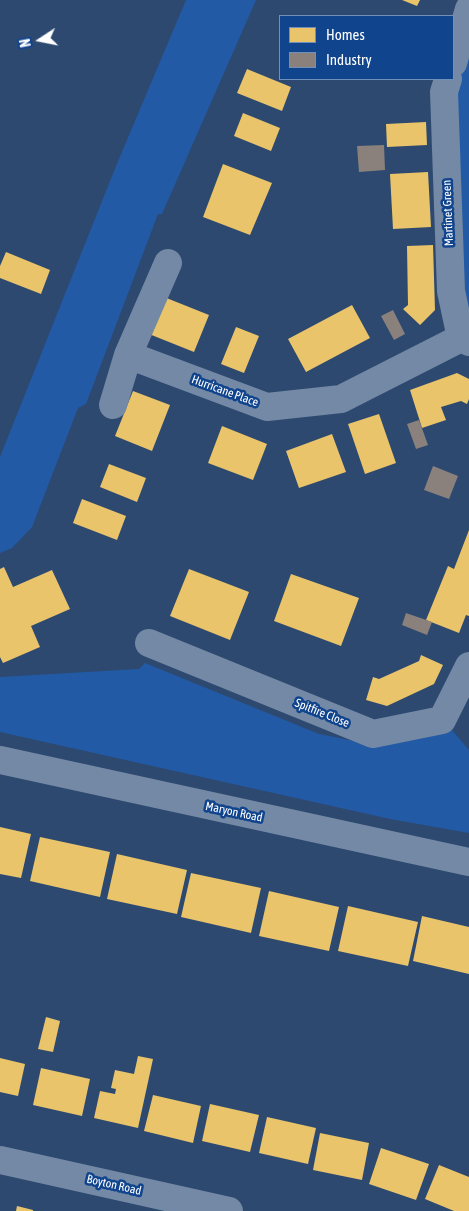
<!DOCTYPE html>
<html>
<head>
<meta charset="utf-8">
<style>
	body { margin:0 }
	#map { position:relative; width:469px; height:1211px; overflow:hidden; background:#2d4970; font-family:"Asap Condensed",sans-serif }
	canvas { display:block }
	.legend { position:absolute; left:279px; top:15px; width:175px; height:65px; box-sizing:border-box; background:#10448d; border:1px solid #708fbb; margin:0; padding:6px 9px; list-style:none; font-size:15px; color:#fff }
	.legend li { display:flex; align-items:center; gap:10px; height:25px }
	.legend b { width:25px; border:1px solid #708fbb }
	.north { position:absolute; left:15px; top:15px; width:50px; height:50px; -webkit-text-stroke:4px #10448d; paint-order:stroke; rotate:259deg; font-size:14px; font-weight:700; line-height:20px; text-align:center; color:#fff }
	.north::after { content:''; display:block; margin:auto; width:18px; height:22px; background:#fff; clip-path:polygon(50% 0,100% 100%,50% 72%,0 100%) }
</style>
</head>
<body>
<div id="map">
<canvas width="469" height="1211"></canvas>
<ul class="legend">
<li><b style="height:14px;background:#e9c46a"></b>Homes</li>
<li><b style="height:14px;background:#8a817c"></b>Industry</li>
</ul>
<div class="north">N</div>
</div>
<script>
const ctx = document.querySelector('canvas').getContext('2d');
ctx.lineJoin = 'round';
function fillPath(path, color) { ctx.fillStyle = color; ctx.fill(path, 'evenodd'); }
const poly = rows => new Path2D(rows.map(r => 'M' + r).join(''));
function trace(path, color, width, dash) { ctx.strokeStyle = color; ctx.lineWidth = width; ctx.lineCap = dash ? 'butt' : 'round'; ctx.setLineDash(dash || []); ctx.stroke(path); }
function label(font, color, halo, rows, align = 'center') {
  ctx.font = font + ' "Asap Condensed",sans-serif'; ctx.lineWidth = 5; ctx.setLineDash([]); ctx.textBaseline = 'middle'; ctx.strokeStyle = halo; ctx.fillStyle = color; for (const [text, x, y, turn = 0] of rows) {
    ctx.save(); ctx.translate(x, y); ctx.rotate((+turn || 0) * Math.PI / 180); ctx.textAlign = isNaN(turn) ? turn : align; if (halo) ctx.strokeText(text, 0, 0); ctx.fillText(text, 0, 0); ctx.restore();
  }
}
fillPath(poly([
	[186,0,256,0,162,214,158,214,86,404,78,408,32,527,12,548,0,553,0,457,116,166],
	[469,9,469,342,461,338,448,79],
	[145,663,319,734,369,744,452,730,469,750,469,833,390,819,0,732,0,677,139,669]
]), '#235aa5');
fillPath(poly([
	[402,0,420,0,417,6],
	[247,69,291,87,282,111,237,93],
	[243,113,280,128,271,151,234,136],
	[426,122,427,145,387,147,386,124],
	[223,164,272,183,250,235,203,217],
	[428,172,431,227,393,229,390,174],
	[433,245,435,310,420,325,403,309,408,305,407,246],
	[6,252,50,270,41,294,0,278,0,266],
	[164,297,209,315,194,352,149,334],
	[352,305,370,338,306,372,288,339],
	[236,327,259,336,244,373,221,364],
	[457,373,469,379,469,399,467,404,461,401,441,407,446,420,422,428,410,390],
	[133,391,170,405,152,451,115,436],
	[379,414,396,463,365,474,348,424],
	[222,426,267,444,253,480,208,463],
	[332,434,346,472,299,488,286,451],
	[109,464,146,478,137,502,100,487],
	[82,499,126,516,117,540,73,523],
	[469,530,469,616,466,615,459,633,426,620,448,566,454,569],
	[4,567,13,587,52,570,70,609,31,626,40,647,3,663,0,657,0,569],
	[189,569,249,592,230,640,170,616],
	[291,574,359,598,341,646,274,621],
	[421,655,443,665,434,684,387,706,366,700,373,677,379,679,419,661],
	[0,827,31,834,21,878,0,874],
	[40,837,110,852,100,897,30,881],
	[117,854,187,870,177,914,107,899],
	[191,873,261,888,251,933,181,917],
	[269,891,339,907,329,951,259,936],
	[348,906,418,922,408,966,338,951],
	[422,916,469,927,469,974,413,961],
	[46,1017,60,1021,53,1052,38,1049],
	[138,1056,153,1059,138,1128,94,1118,100,1091,115,1094,116,1089,111,1088,115,1070,134,1074],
	[0,1058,25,1064,18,1096,0,1092],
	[41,1068,90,1079,82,1116,33,1105],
	[153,1095,201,1106,193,1143,144,1131],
	[210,1104,259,1115,250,1152,202,1141],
	[267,1117,316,1128,308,1164,259,1153],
	[320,1133,369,1143,362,1180,313,1170],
	[381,1148,429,1164,416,1200,369,1184],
	[439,1165,469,1177,469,1211,454,1211,425,1199],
	[17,1206,33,1210,33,1211,16,1211]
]), '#e9c46a');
fillPath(poly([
	[384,145,385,170,359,172,357,146],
	[393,310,405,334,394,340,381,316],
	[419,420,428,445,416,449,407,424],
	[433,466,458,476,449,499,424,490],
	[406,613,432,622,427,635,402,625]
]), '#8a817c');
trace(poly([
	[453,63,469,9],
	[448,79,444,92,451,291,461,338,469,342],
	[128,355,267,407,341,399,461,338],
	[113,405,128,355,168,263],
	[149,643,373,734,442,720,469,666],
	[0,760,469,862],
	[0,1160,229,1211]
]), '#7489a5', 28);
label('12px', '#fff', '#10448d', [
	["Martinet Green",448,213,-92],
	["Hurricane Place",225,391,20],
	["Spitfire Close",322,713,22],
	["Maryon Road",234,812,12],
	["Boyton Road",114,1185,13]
]);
</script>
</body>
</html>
